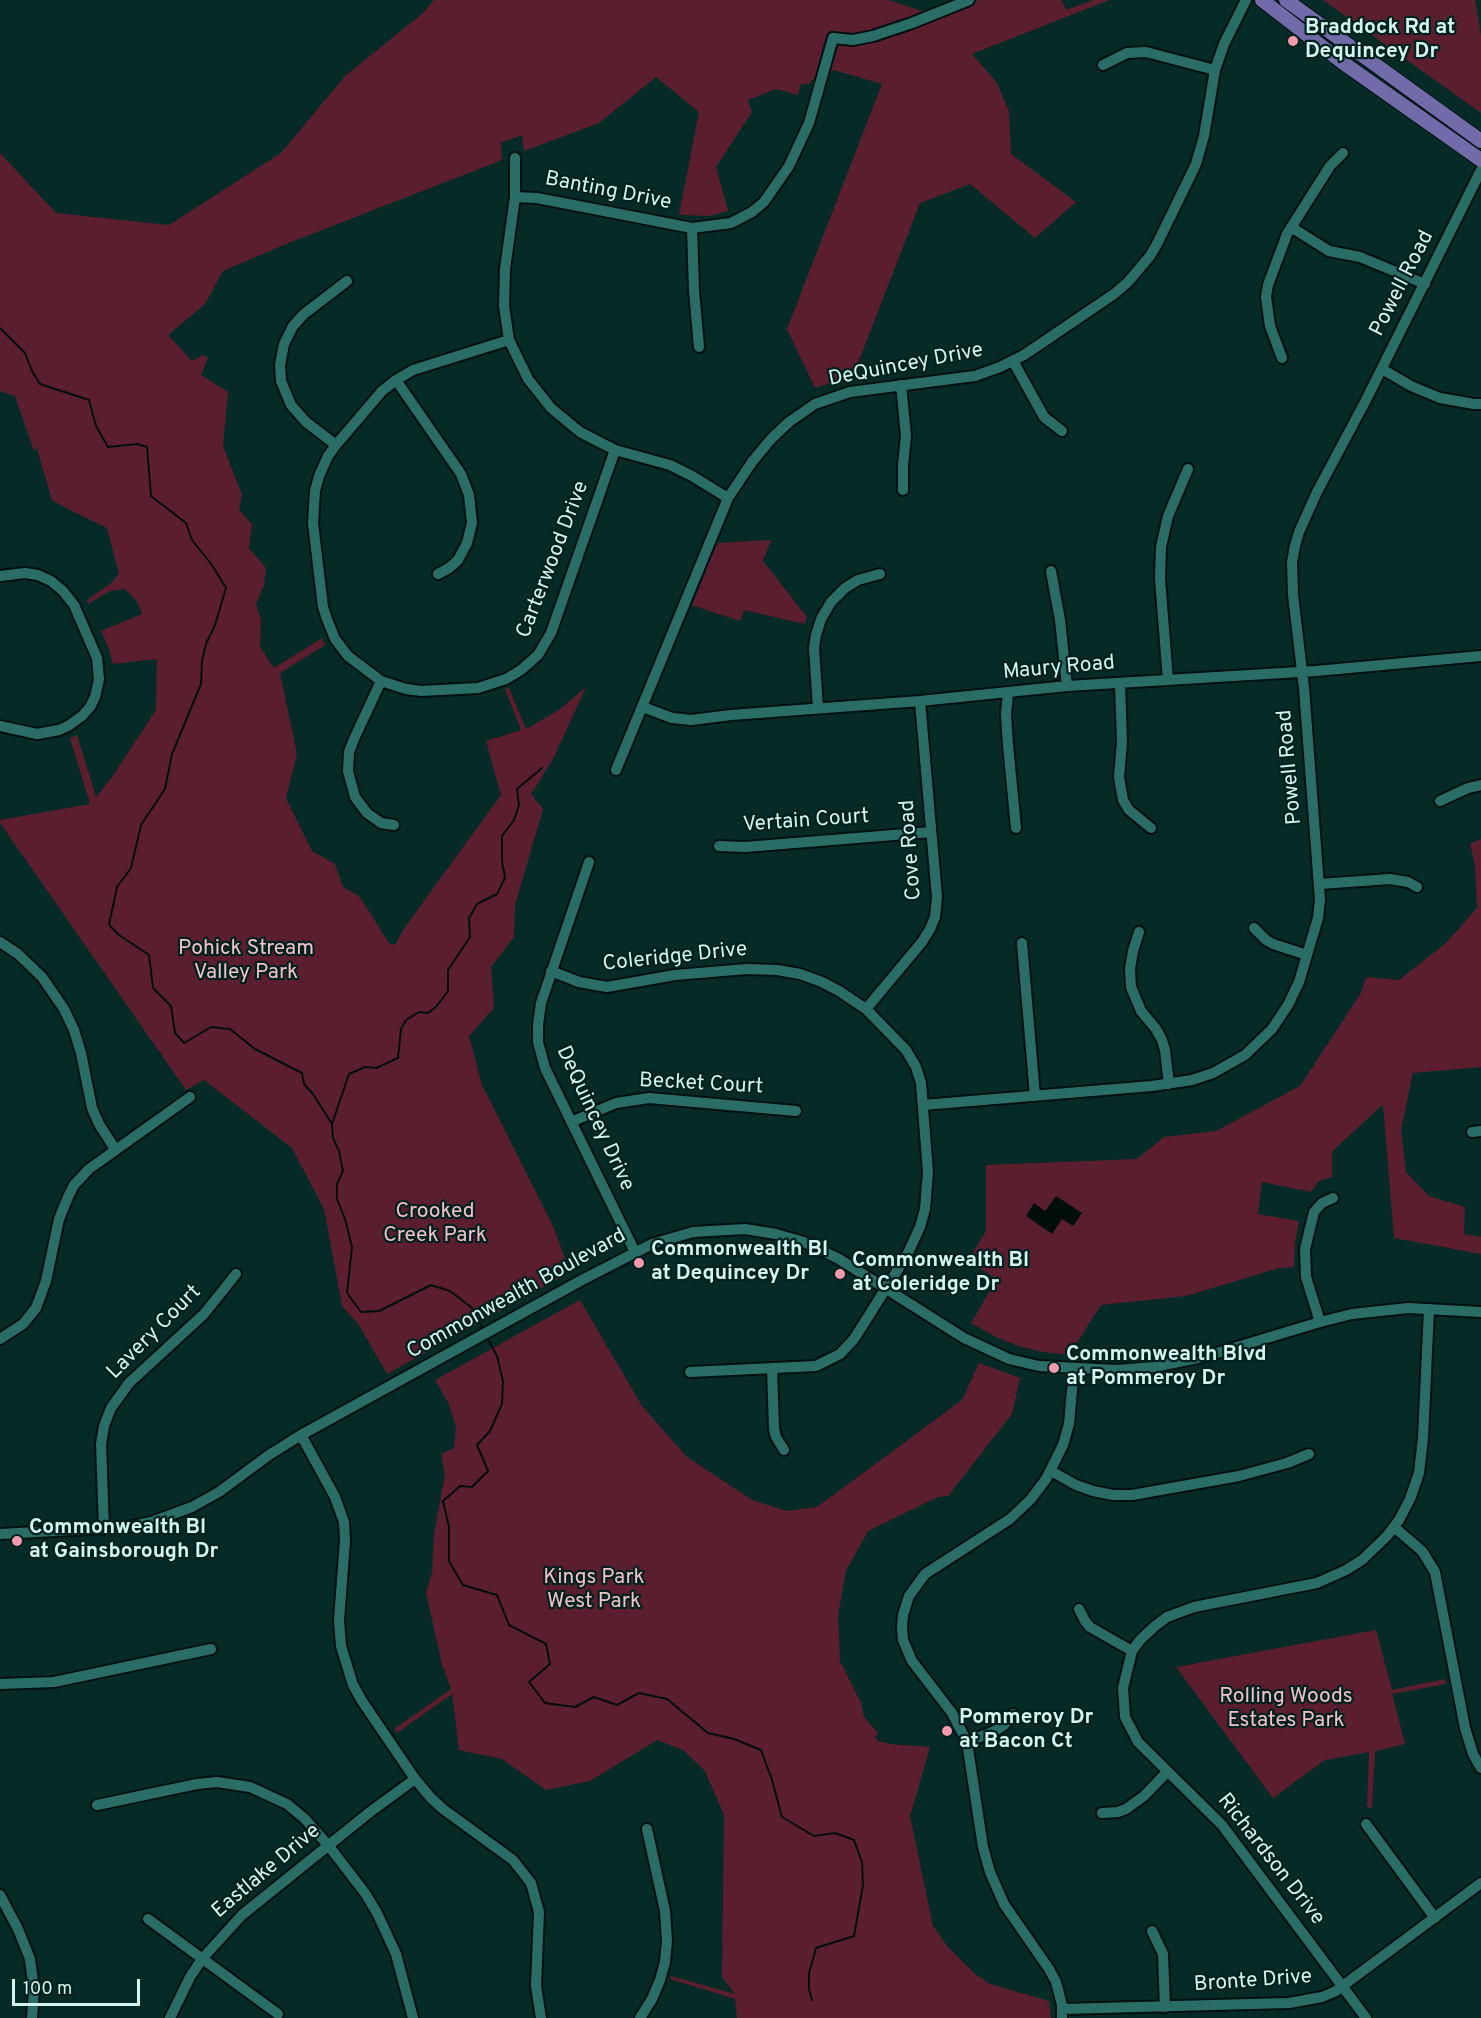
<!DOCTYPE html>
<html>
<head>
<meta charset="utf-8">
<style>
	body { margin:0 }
	#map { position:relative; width:1481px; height:2018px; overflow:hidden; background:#062b27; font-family:Overpass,sans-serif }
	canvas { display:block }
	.scale { position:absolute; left:12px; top:1979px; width:128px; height:27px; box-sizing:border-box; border:3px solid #d4f4ef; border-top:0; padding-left:8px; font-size:18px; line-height:21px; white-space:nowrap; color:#d4f4ef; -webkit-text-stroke:4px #00211e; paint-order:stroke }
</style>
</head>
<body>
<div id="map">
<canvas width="1481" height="2018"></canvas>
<div class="scale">100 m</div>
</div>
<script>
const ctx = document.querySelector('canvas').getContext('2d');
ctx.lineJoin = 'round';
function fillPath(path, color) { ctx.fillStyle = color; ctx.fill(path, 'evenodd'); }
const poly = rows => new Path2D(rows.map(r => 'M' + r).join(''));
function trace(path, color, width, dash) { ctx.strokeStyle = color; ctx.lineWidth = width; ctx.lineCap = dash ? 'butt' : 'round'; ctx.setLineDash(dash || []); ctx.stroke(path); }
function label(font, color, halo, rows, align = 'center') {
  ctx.font = font + ' Overpass,sans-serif'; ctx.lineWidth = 4.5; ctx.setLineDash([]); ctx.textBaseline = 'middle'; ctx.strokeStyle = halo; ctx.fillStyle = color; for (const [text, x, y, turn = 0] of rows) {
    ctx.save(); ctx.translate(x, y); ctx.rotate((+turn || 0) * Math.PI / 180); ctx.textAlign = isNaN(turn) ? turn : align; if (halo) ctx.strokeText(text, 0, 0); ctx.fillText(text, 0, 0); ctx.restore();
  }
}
fillPath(poly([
	[434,0,888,0,925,12,956,0,1062,0,1066,10,1093,0,1109,0,972,54,997,83,1009,111,1011,154,1076,202,1035,238,970,184,920,203,853,376,815,388,787,329,882,84,834,70,812,80,809,84,801,84,798,95,776,89,748,100,752,112,716,167,728,211,709,216,679,215,699,112,656,77,599,123,524,151,522,135,501,143,502,160,281,246,223,271,205,304,168,335,192,361,203,355,208,358,201,375,228,392,223,446,242,495,239,510,252,524,249,548,266,568,264,585,256,604,261,620,260,647,274,668,322,638,325,645,280,673,297,754,286,798,312,851,335,864,343,887,359,896,389,943,395,945,403,930,501,795,486,741,521,730,505,689,509,688,526,729,559,710,586,687,553,759,531,794,543,809,515,905,514,937,491,967,494,1008,469,1036,482,1085,554,1228,566,1262,565,1275,387,1374,359,1325,342,1306,324,1209,292,1148,204,1080,186,1090,0,823,0,820,90,804,70,738,77,735,96,797,112,777,156,710,157,659,113,664,109,649,101,631,142,614,137,601,125,589,110,591,88,604,87,600,110,584,119,574,107,528,68,509,52,500,38,452,39,447,34,451,15,396,0,391,0,153,56,213,169,225,281,153,345,76,423,13],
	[1323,0,1475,0,1481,36,1481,113],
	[771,540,763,561,807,617,805,624,744,610,740,621,692,605,717,543],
	[1481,839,1481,1067,1413,1073,1401,1129,1406,1172,1429,1196,1465,1207,1464,1234,1481,1237,1481,1254,1394,1238,1383,1104,1332,1152,1332,1177,1319,1181,1311,1192,1262,1182,1258,1214,1299,1221,1295,1242,1294,1267,1279,1268,1186,1296,1101,1305,1069,1355,1043,1352,1018,1346,994,1336,971,1323,997,1279,968,1261,986,1231,986,1165,1137,1159,1164,1137,1216,1131,1300,1086,1361,993,1366,977,1399,980,1446,943,1477,908,1475,864,1470,844],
	[580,1300,642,1406,687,1457,752,1500,787,1511,817,1507,962,1400,979,1363,1020,1378,1012,1414,948,1496,938,1497,868,1531,846,1571,838,1615,840,1661,861,1703,864,1717,878,1733,875,1737,878,1741,890,1744,930,1747,910,1816,933,1926,948,1947,975,1974,990,1984,1049,2001,1051,2018,737,2018,735,1999,670,1979,671,1976,735,1994,722,1977,724,1815,705,1771,683,1750,657,1740,590,1781,546,1790,502,1759,459,1750,452,1694,397,1733,394,1729,451,1689,442,1665,426,1592,432,1573,434,1533,445,1475,441,1454,454,1448,456,1427,448,1402,435,1380],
	[1376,1630,1392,1690,1445,1679,1446,1684,1392,1694,1405,1744,1375,1751,1372,1808,1367,1807,1369,1752,1325,1760,1273,1798,1176,1667]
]), '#5b1e2f');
fillPath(poly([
	[1056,1196,1082,1213,1073,1226,1062,1219,1052,1234,1026,1216,1034,1203,1045,1211]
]), '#020e0c');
trace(poly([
	[0,328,25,353,32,371,40,384,89,400,96,426,108,447,137,444,147,447,151,496,186,523,192,540,212,565,226,588,215,625,206,644,202,661,201,684,172,754,165,789,141,825,131,868,117,887,109,925,119,935,149,955,153,988,171,1006,175,1033,184,1043,211,1027,230,1029,255,1049,302,1073,304,1084,313,1094,332,1124],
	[482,1327,472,1308,450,1291,431,1285,379,1311,361,1312,347,1293,352,1247,345,1219,337,1199,337,1184,343,1171,339,1151,333,1138,332,1124,349,1074,365,1067,376,1068,398,1058,401,1029,406,1020,419,1012,428,1013,436,1007,448,991,448,970,470,937,469,918,477,904,497,894,505,878,502,861,502,836,514,820,519,805,517,789,542,768],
	[489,1341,497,1356,503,1381,502,1404,490,1431,477,1445,488,1471,472,1487,460,1486,443,1501,449,1527,449,1561,463,1585,497,1595,509,1625,546,1644,550,1664,529,1682,545,1703,575,1707,594,1697,617,1705,639,1693,667,1699,708,1733,734,1739,761,1750,772,1780,782,1817,814,1836,835,1833,854,1840,862,1862,863,1885,854,1936,816,1948,809,1973,809,1989,812,2000]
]), '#020e0c', 2);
const minor = poly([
	[1103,65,1127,53,1146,52,1215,70],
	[515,158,515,197,505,269,504,306,509,340,528,379,551,408,580,432,615,450,670,465,692,476,728,498],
	[515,197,537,198,692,228,694,291,699,347],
	[1291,227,1329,251,1360,257,1425,284],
	[692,228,731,223,752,212,764,202,789,166,809,123,833,38,853,40,873,36,912,23,969,0],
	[509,340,413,370,396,380,382,391,336,445,328,456,319,476,315,491,313,523,323,607,327,619,335,639,348,656,381,681,406,689,421,691,478,688,506,679,521,670,538,655,551,633,615,450],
	[1282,358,1270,326,1266,297,1268,285,1287,234,1330,166,1343,153],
	[1013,361,1044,417,1062,431],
	[1382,369,1411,386,1440,398,1474,404,1481,404],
	[396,380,461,474,469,495,472,523,467,543,458,560,449,568,438,574],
	[901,385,906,436,903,465,903,490],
	[336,445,306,422,291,405,281,381,280,365,284,344,293,326,304,314,347,281],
	[1051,571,1060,620,1067,686],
	[0,576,25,573,38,575,51,581,63,591,74,605,97,658,99,679,95,697,90,707,82,716,68,726,59,730,37,734,0,726],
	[1168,680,1160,579,1161,547,1168,516,1188,469],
	[381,681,354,739,349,752,348,771,355,797,367,813,381,823,394,825],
	[1120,684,1122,742,1119,777,1121,789,1123,800,1129,810,1151,828],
	[1008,693,1006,714,1008,745,1016,828],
	[643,707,672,718,691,720,731,715,920,701,1067,686,1316,671,1481,656],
	[818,708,814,648,816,635,821,619,831,602,845,588,858,580,880,574],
	[616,770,728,498,752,462,771,439,789,422,815,404,850,392,959,378,975,376,1000,367,1024,355,1114,294,1128,282,1150,256,1158,242,1196,164,1204,136,1215,70,1224,44,1246,0],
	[1440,801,1468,788,1481,785],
	[719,846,745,847,931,832],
	[589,862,541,1003,538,1025,538,1042,545,1068,635,1252],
	[1320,884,1390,879,1408,882,1417,887],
	[1254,928,1266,940,1273,944,1307,955],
	[1139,932,1133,951,1130,969,1131,987,1141,1011,1156,1029,1162,1040,1165,1050,1169,1084],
	[0,942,18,954,42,977,64,1009,74,1030,81,1053,92,1108,99,1124,115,1149],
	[1022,943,1035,1096],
	[551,971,579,982,607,987,675,975,747,969,777,970,800,974,822,982,839,991,866,1009,906,1050,916,1067,921,1083,928,1172,925,1209,920,1227,907,1255,854,1339,840,1354,816,1366,690,1372],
	[866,1009,922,942,930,929,935,917,937,897,920,701],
	[923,1105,1152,1086,1192,1080,1213,1073,1245,1055,1272,1029,1288,1005,1299,982,1318,918,1320,900,1304,688,1293,595,1292,562,1295,546,1299,532,1317,492,1366,400,1481,170],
	[571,1122,616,1103,649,1098,796,1111],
	[1472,1132,1481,1131],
	[1320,1322,1306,1277,1305,1249,1314,1212,1322,1203,1333,1198],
	[0,1339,23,1324,36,1308,46,1281,59,1219,68,1197,74,1185,89,1169,190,1097],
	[772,1369,774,1429,776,1437,784,1450],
	[301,1435,335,1497,344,1522,345,1541,339,1620,341,1646,353,1685,362,1701,415,1779,431,1798,443,1809,513,1860,531,1883,539,1912,536,1986,541,2018],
	[1051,1471,1076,1485,1093,1491,1113,1495,1132,1495,1239,1476,1287,1463,1309,1454],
	[1394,1527,1422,1551,1435,1572,1465,1728,1473,1754,1481,1768],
	[104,1529,101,1444,104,1426,111,1408,129,1383,204,1314,236,1274],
	[0,1534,128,1527,154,1521,192,1507,219,1492,269,1455,301,1435,582,1280,652,1244,693,1232,745,1229,776,1234,804,1242,839,1259,964,1338,1009,1359,1039,1366,1117,1370,1154,1367,1207,1356,1320,1322,1352,1314,1408,1308,1481,1312],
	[1079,1609,1085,1621,1090,1627,1132,1651],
	[0,1684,54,1682,211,1649],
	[967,1742,995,1731,1004,1725,1013,1714],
	[97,1805,197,1784,217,1782,250,1787,287,1804,305,1819,328,1845,365,1893,377,1913,396,1954,413,2018],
	[1102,1813,1118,1812,1126,1809,1144,1796,1167,1772],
	[1366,1824,1435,1918],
	[0,1895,18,1929,30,1959,34,1989,32,2018],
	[148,1919,278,2014],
	[1152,1931,1163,1954,1165,2007],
	[1062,2009,1289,2003,1322,1997,1336,1991,1360,1973,1481,1883],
	[170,2018,190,1977,202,1959,242,1915,370,1812,415,1779],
	[640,2018,652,1999,660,1980,665,1962,667,1941,665,1911,647,1829],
	[1062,2018,1062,2005,1056,1982,1049,1969,1004,1904,990,1872,983,1847,967,1742,952,1713,912,1661,903,1640,902,1627,903,1615,909,1596,925,1574,1010,1519,1031,1499,1046,1479,1063,1445,1069,1424,1074,1368],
	[1366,2018,1222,1825,1138,1742,1125,1717,1123,1688,1132,1651,1140,1640,1155,1626,1167,1617,1194,1607,1317,1583,1346,1570,1362,1560,1387,1536,1399,1520,1410,1499,1419,1473,1423,1438,1429,1309]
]);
const major = poly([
	[1262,0,1342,62,1481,160],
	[1286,0,1481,141]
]);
trace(minor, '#00110f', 14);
trace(major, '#00110f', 16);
trace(minor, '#2a6d66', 10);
trace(major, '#716ca9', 14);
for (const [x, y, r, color] of [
	[1293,41,6,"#f29aad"],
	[639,1263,6,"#f29aad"],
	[840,1274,6,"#f29aad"],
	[1054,1368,6,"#f29aad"],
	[17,1541,6,"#f29aad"],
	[947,1731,6,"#f29aad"]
]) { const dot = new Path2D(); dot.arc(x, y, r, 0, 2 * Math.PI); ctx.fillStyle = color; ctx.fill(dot); trace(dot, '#00211e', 2); }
label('bold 21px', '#d4f4ef', '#00211e', [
	["Braddock Rd at",1305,29],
	["Dequincey Dr",1305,53],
	["Commonwealth Bl",651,1251],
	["at Dequincey Dr",651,1275],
	["Commonwealth Bl",852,1262],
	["at Coleridge Dr",852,1286],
	["Commonwealth Blvd",1066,1356],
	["at Pommeroy Dr",1066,1380],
	["Commonwealth Bl",29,1529],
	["at Gainsborough Dr",29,1553],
	["Pommeroy Dr",959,1719],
	["at Bacon Ct",959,1743]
], 'left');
label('21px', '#d4f4ef', '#00211e', [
	["Banting Drive",608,192,11],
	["Powell Road",1403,284,-63],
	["DeQuincey Drive",906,366,-11],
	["Carterwood Drive",554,560,-69],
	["Maury Road",1059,669,-5],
	["Powell Road",1291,767,-95],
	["Vertain Court",806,822,-4],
	["Cove Road",912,850,-94],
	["Coleridge Drive",675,958,-6],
	["Becket Court",701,1085,3],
	["DeQuincey Drive",594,1119,65],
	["Commonwealth Boulevard",517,1295,-29],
	["Lavery Court",155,1333,-45],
	["Richardson Drive",1270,1860,52],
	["Eastlake Drive",267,1872,-40],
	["Bronte Drive",1253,1982,-4]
]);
label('21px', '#f2c2cb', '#00211e', [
	["Pohick Stream",246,950],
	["Valley Park",246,974],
	["Crooked",435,1213],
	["Creek Park",435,1237],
	["Kings Park",594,1579],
	["West Park",594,1603],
	["Rolling Woods",1286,1698],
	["Estates Park",1286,1722]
]);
</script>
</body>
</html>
